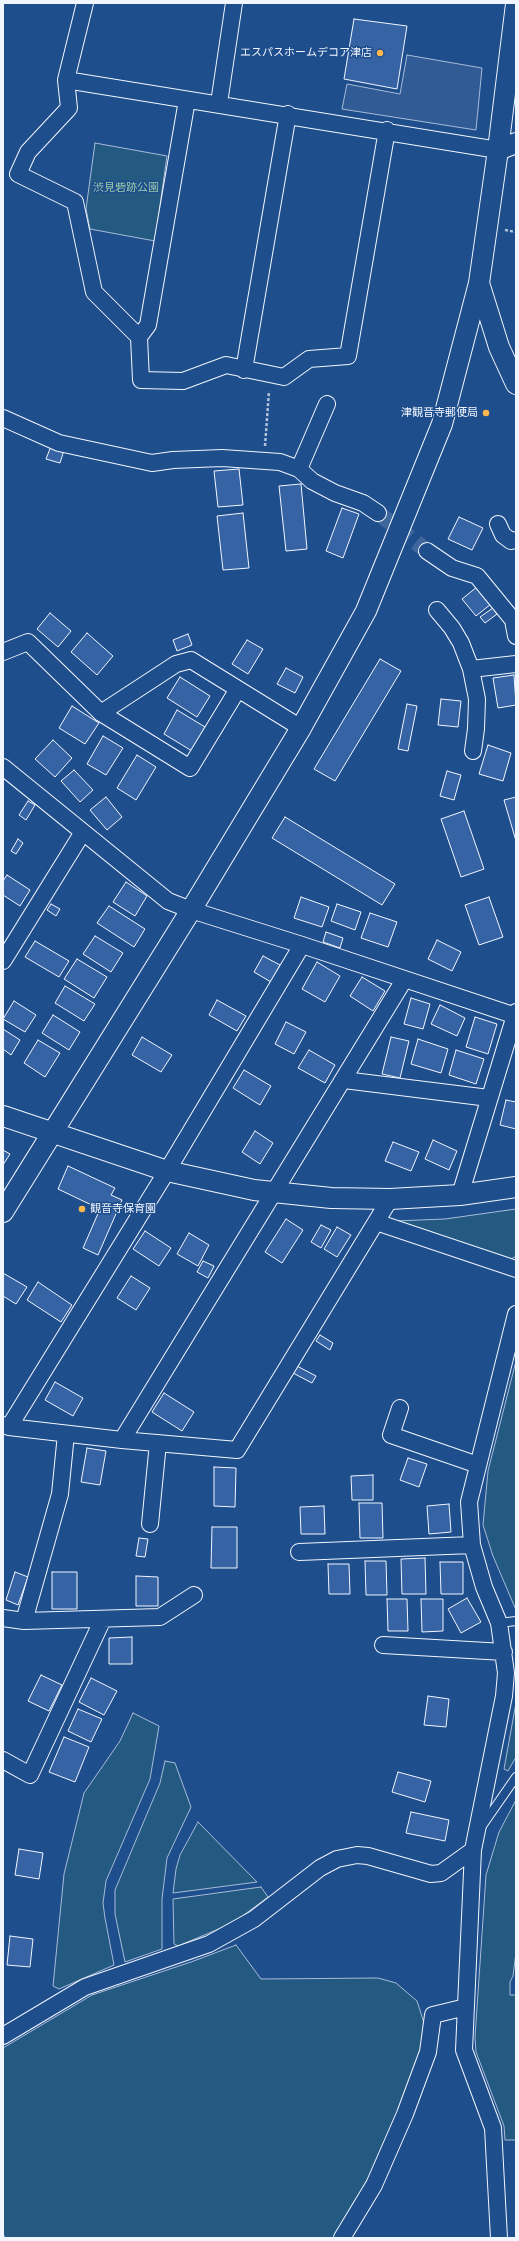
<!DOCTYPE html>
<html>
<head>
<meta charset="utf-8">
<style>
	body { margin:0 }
	#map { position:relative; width:519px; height:2241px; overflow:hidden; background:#1f4e8c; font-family:"Nunito Sans",sans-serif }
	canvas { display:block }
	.frame { position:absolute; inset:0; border:4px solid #f2f6ff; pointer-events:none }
</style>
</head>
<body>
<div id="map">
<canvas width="519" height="2241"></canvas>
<div class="frame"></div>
</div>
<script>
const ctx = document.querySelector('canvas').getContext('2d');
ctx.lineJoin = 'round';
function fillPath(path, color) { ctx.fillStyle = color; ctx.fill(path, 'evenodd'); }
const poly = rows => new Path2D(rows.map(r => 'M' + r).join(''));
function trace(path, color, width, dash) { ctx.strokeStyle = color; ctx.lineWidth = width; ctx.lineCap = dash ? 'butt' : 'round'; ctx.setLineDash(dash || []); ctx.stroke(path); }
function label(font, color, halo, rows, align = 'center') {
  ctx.font = font + ' "Nunito Sans","Noto Sans JP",sans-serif'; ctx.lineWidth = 3; ctx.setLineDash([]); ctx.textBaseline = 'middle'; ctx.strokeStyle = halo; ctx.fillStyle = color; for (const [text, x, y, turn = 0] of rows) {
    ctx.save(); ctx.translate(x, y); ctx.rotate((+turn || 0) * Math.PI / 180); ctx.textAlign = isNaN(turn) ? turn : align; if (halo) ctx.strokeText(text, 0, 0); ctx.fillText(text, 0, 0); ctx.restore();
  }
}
const green = poly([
	[95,143,167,156,155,241,90,229,86,209,95,143],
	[516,1209,516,1256,508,1261,394,1221,445,1219,516,1209],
	[516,1361,516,1610,493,1556,483,1525,488,1471,516,1361],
	[516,1703,516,1757,508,1771,504,1769,516,1703],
	[133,1713,159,1726,150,1779,106,1881,103,1903,105,1918,114,1965,59,1989,53,1986,64,1874,84,1793,120,1741,133,1713],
	[165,1761,175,1763,191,1807,167,1858,162,1899,162,1949,125,1962,115,1914,115,1890,160,1783,165,1761],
	[516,1800,516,1952,513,1976,510,1982,510,1995,516,1995,516,2140,505,2140,504,2126,476,2052,475,2037,486,1875,499,1832,516,1800],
	[198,1822,257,1882,173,1893,176,1869,180,1855,198,1822],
	[261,1887,268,1897,233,1923,178,1946,174,1944,173,1899,261,1887],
	[236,1945,261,1979,378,1978,396,1983,417,2001,426,2029,420,2054,377,2167,334,2238,5,2238,3,2234,3,2048,92,1995,191,1962,236,1945]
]);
fillPath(green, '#245a82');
trace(green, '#a8bbd7', 1);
const parking = poly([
	[407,55,482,68,476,130,342,109,347,84,400,94,407,55]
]);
fillPath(parking, '#305b95');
trace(parking, '#a8bbd7', 1);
const building = poly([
	[354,19,407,26,397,89,344,79,354,19],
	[51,446,64,450,60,463,46,459,51,446],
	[239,469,243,505,218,507,214,471,239,469],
	[301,484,307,549,286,551,279,486,301,484],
	[342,508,359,514,343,558,326,551,342,508],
	[243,513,249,568,223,570,217,516,243,513],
	[459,517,483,528,472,550,448,539,459,517],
	[477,587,491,604,476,616,462,599,477,587],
	[493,608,497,614,485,623,480,617,493,608],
	[50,613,71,631,58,647,37,629,50,613],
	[87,633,113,656,97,675,71,652,87,633],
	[188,634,192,645,177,651,173,640,188,634],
	[247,640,263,649,248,674,232,664,247,640],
	[380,659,401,671,335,781,314,769,380,659],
	[286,668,303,677,295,693,277,684,286,668],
	[514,675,516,705,498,708,493,678,514,675],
	[180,677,210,696,197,717,167,698,180,677],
	[441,699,461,701,458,727,438,725,441,699],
	[407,704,417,706,408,751,398,749,407,704],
	[72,706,99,723,85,744,59,728,72,706],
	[177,710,205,727,192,751,164,734,177,710],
	[103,736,123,748,106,775,87,764,103,736],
	[53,740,72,758,55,777,35,759,53,740],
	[488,745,511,753,503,781,479,774,488,745],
	[137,755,156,767,136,800,117,788,137,755],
	[74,770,93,790,80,802,61,781,74,770],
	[447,771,461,775,454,800,440,796,447,771],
	[106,797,122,817,107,830,90,810,106,797],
	[516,797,516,841,504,800,516,797],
	[28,801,35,805,26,820,19,815,28,801],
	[464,811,484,869,461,877,441,819,464,811],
	[285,817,395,884,382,905,272,838,285,817],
	[18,839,23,843,16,854,11,851,18,839],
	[7,875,30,890,20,906,3,895,3,881,7,875],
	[126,882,147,896,135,916,113,902,126,882],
	[301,897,329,907,322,927,294,918,301,897],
	[489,897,503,937,479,945,465,905,489,897],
	[51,904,60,909,56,916,47,910,51,904],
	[337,904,361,912,355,930,331,921,337,904],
	[109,906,145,929,134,947,97,923,109,906],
	[370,913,397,922,388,947,361,938,370,913],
	[326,932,343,938,340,948,323,942,326,932],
	[95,936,123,953,111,972,83,954,95,936],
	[437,940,461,952,452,971,428,959,437,940],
	[35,941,69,961,59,977,25,957,35,941],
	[263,956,280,965,271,982,254,972,263,956],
	[77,959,107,977,94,998,64,979,77,959],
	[317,962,340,976,325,1002,302,989,317,962],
	[362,977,385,991,373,1011,350,996,362,977],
	[65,986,95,1004,84,1021,55,1003,65,986],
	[411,998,430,1004,423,1029,404,1024,411,998],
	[217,1000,246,1016,237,1031,209,1015,217,1000],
	[14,1001,36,1015,25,1032,3,1019,14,1001],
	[440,1005,465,1018,457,1036,431,1024,440,1005],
	[53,1015,80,1032,69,1050,42,1033,53,1015],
	[475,1017,497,1024,488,1054,466,1047,475,1017],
	[286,1022,306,1032,294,1054,275,1044,286,1022],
	[3,1029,20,1040,11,1055,3,1049,3,1029],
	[142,1037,172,1055,161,1072,132,1055,142,1037],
	[391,1037,409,1041,400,1078,382,1074,391,1037],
	[418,1039,448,1049,441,1073,411,1064,418,1039],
	[38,1040,60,1053,45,1077,24,1063,38,1040],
	[309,1050,335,1065,325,1083,298,1068,309,1050],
	[456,1050,484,1059,476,1084,449,1075,456,1050],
	[244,1070,271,1086,260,1105,233,1088,244,1070],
	[506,1100,516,1102,516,1129,500,1125,506,1100],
	[255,1131,273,1143,260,1164,242,1152,255,1131],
	[433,1140,457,1151,449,1170,425,1159,433,1140],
	[393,1142,419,1152,411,1171,385,1161,393,1142],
	[3,1150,10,1154,3,1165,3,1150],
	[68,1166,115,1188,111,1195,122,1200,98,1255,83,1248,100,1209,58,1189,68,1166],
	[286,1219,303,1230,282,1263,265,1252,286,1219],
	[321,1225,331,1230,321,1248,311,1242,321,1225],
	[337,1227,351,1235,337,1257,324,1249,337,1227],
	[145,1231,171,1248,159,1266,133,1249,145,1231],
	[189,1233,209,1245,198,1266,177,1254,189,1233],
	[203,1261,214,1266,208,1278,197,1272,203,1261],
	[3,1273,27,1287,16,1304,3,1296,3,1273],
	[131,1276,150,1288,136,1310,117,1298,131,1276],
	[38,1282,72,1305,61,1322,27,1300,38,1282],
	[320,1335,333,1343,330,1350,316,1341,320,1335],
	[297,1366,316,1376,312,1383,293,1373,297,1366],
	[55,1382,83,1398,73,1416,45,1400,55,1382],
	[164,1393,194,1412,182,1431,152,1412,164,1393],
	[87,1448,106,1451,100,1485,81,1482,87,1448],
	[408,1458,427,1464,419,1487,400,1480,408,1458],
	[214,1467,236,1468,235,1507,214,1506,214,1467],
	[373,1475,373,1500,352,1500,351,1476,373,1475],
	[359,1503,382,1503,383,1538,360,1538,359,1503],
	[449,1504,451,1532,429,1534,427,1506,449,1504],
	[324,1506,325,1534,301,1534,300,1507,324,1506],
	[212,1527,237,1527,237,1568,211,1568,212,1527],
	[139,1538,148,1539,145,1557,136,1556,139,1538],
	[425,1558,426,1594,402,1594,401,1559,425,1558],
	[365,1561,386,1561,387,1595,366,1595,365,1561],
	[440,1562,463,1562,463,1594,441,1594,440,1562],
	[328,1564,349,1564,350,1594,329,1594,328,1564],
	[15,1572,28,1577,18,1605,6,1600,15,1572],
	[52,1572,77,1572,77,1609,52,1609,52,1572],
	[136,1576,158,1577,158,1606,136,1606,136,1576],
	[467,1598,481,1622,461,1633,448,1609,467,1598],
	[387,1599,407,1599,408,1631,388,1631,387,1599],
	[421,1599,443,1599,443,1631,422,1632,421,1599],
	[132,1637,132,1664,109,1664,109,1638,132,1637],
	[41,1675,62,1685,49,1711,28,1701,41,1675],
	[91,1678,117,1691,104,1715,79,1702,91,1678],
	[428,1696,449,1699,446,1727,424,1725,428,1696],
	[78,1709,102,1719,91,1742,68,1731,78,1709],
	[64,1737,89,1747,75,1782,49,1772,64,1737],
	[398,1772,431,1781,425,1802,392,1792,398,1772],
	[411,1812,449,1820,445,1841,406,1833,411,1812],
	[19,1849,43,1853,39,1879,15,1875,19,1849],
	[10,1936,33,1939,30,1967,7,1965,10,1936]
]);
fillPath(building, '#3563a3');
trace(building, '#f2f6ff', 1);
trace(poly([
	[378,513,427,551]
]), '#3f679d', 16, [16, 8]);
const service = poly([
	[499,1623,516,1621],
	[482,1826,516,1777]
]);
const minor = poly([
	[85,3,66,80,69,108,28,152,18,174,75,202,94,292,139,337],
	[66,80,498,150],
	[187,100,148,325,139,337,141,380,183,381,226,365,284,377,309,359,348,356,387,130],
	[219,103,234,3],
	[244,370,288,114],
	[3,418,59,443,152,463,173,460,222,458,280,462,299,469,312,481,335,493,363,503,378,513],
	[299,469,327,404],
	[498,524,503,535,511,541,516,540],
	[427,551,452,568,477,576,513,620,516,636],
	[437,610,452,628,461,643,471,669,477,699,476,729,473,751],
	[3,652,28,642,101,713,190,768,238,689],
	[471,669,516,664],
	[101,713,176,664,191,660,301,728],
	[3,767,168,901,191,910,302,945,516,1016],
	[3,961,83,832],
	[344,1080,489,1098],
	[460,1195,516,1012],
	[376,1222,516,1269],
	[400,1408,391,1435,478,1465],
	[3,1425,9,1427,122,1440,404,980],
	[9,1427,167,1171,302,945],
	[122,1440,237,1450,390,1199],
	[150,1524,158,1443],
	[299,1552,472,1545],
	[3,1618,24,1621,160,1617,194,1595],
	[24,1621,60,1494,66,1434],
	[383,1645,504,1652],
	[3,1760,30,1775,103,1619],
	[3,2036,85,1987,209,1944,254,1919,320,1868,337,1859,357,1855,368,1856,431,1874,441,1873,473,1850],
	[342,2238,374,2185,405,2114,428,2052,433,2015,466,2007],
	[499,2238,493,2128,464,2050,473,1850,504,1696,506,1673,499,1623,484,1587,472,1545,469,1502,516,1314]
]);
const tertiary = poly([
	[498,150,516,143],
	[479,283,499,347,516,384],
	[3,1116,167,1171,254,1190,331,1198,390,1199,460,1195,516,1187],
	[3,1212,191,910,301,728,366,611,442,424,479,283,498,150,516,4]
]);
trace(service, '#f2f6ff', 10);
trace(minor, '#f2f6ff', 18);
trace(tertiary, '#f2f6ff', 22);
trace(poly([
	[505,230,516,232],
	[265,446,269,391]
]), '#b3c4dc', 2.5, [3, 2]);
trace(service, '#1f4e8c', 8);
trace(minor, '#1f4e8c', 16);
trace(tertiary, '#1f4e8c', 20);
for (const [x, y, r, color] of [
	[380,53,4,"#ffb74d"],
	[486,413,4,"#ffb74d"],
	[82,1209,4,"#ffb74d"]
]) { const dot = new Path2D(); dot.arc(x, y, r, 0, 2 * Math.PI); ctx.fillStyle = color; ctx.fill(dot); trace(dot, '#1f4e8c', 1.5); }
label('11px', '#f2f6ff', '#1f4e8c', [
	["エスパスホームデコア津店",372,53],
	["津観音寺郵便局",478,413],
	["観音寺保育園",90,1209,"left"]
], 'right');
label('11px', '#97c8a6', '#1f4e8c', [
	["渋見砦跡公園",126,188]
]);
</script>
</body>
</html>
